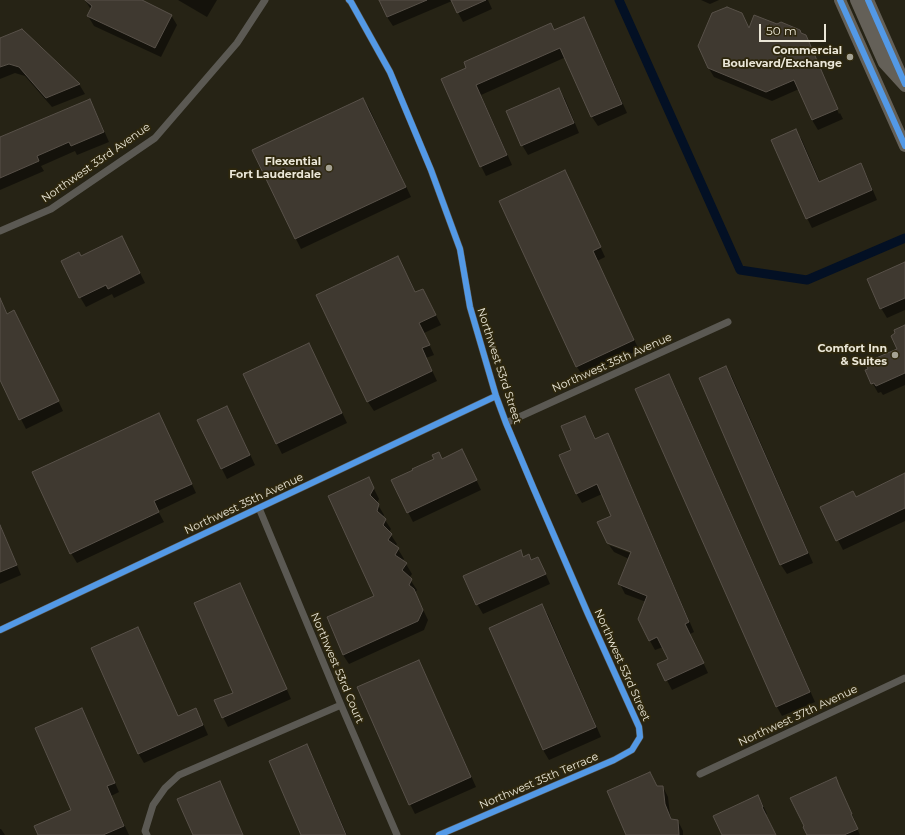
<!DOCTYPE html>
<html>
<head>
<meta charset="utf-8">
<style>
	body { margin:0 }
	#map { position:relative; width:905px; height:835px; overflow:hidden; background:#262315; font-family:Montserrat,sans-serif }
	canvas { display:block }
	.scale { position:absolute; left:759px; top:24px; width:67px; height:18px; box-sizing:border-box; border:2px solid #eae6d7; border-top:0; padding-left:5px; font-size:12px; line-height:14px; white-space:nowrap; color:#eae6d7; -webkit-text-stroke:3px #2e270d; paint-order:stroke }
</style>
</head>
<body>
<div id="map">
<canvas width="905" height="835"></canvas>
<div class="scale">50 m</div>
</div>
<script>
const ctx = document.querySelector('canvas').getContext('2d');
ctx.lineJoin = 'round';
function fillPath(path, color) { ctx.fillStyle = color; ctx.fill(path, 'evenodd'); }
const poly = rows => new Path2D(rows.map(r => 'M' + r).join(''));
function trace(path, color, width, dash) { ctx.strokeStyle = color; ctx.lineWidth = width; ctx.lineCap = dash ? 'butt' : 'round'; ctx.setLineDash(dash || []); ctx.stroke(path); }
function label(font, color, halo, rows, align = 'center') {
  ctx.font = font + ' Montserrat,sans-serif'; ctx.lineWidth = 3.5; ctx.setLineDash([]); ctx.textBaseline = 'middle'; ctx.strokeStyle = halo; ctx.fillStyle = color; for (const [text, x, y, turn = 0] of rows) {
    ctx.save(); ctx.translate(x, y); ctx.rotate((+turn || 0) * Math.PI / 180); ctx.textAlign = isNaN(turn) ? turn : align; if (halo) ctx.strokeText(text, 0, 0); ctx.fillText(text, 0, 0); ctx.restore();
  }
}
fillPath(poly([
	[85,0,140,0,171,15,177,25,161,57,94,26,88,16,92,10,90,8],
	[178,0,217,0,207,17],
	[380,0,488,0,492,9,463,22,452,1,393,26,387,17],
	[701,0,719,0,710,4],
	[584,18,589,28,627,113,598,126,592,117,566,57,481,95,512,165,486,176,481,166,443,80],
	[749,29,801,34,805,36,810,44,809,44,839,114,840,113,843,119,818,130,812,120,799,89,772,101,714,77,708,67],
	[21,31,79,84,85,94,52,107,25,76,15,73,0,79,0,39],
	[559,89,565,99,579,133,528,155,522,145],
	[363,99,369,108,411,197,301,249,296,239,254,151],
	[90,100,95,110,109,142,77,155,75,151,41,166,44,171,0,190,0,138],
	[796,131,802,140,820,182,860,165,866,174,877,200,812,228,807,218],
	[570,181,605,257,597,261,639,350,583,376,577,367,500,201],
	[127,247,145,283,114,298,112,294,86,307,80,297,81,258],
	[398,257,416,293,423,290,441,325,424,333,434,355,426,358,437,381,374,411,368,402,317,296],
	[905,263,905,310,887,318,881,308],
	[0,299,8,315,14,312,20,321,63,411,26,429,0,378],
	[905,325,905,385,883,395,881,392,878,393,866,371,898,350],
	[314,354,347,423,282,454,277,444,244,374],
	[726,368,732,377,813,563,787,574,781,565,700,379],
	[669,375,674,384,815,702,782,716,777,707,637,389],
	[159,414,164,424,196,493,158,511,164,522,77,563,71,553],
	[232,416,255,465,227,479,222,469,199,420],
	[585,417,590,426,596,440,613,444,694,632,690,634,708,673,672,690,659,665,669,660,663,647,655,650,650,641,646,602,625,594,620,584,629,559,614,552,609,545,635,555,612,517,602,494,582,503,576,493,572,451],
	[442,460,467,460,481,490,413,522,408,512,414,471],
	[905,475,905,521,843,550,821,507,856,498],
	[369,479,379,499,377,503,384,515,383,517,391,529,389,532,397,544,395,547,398,549,404,559,402,561,406,564,412,574,409,578,417,590,415,593,428,620,424,630,349,664,343,655,375,597],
	[0,524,21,575,0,584],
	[520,552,524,558,531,561,538,558,543,568,550,584,483,614,477,604],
	[240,584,245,594,291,699,228,727,223,717,234,693],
	[542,605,548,615,601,737,549,760,543,750,490,628],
	[138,628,143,637,178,717,195,709,201,719,208,735,144,763,138,753],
	[418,661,424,671,476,787,415,814,410,804],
	[82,709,87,719,119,792,111,796,129,835,39,835,72,811],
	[307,745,312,755,347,835,302,835],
	[650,774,657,787,663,787,668,797,670,815,672,820,678,821,683,831,683,835,627,835],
	[835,778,855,821,854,822,860,835,808,835],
	[219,782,225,792,243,835,194,835],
	[758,796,762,803,767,814,766,814,776,835,722,835,721,834],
	[0,829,1,829,5,835,0,835]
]), '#0007');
trace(poly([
	[619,0,740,270,807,280,905,238]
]), '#031024', 9);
const building = poly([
	[85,0,142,0,172,15,155,48,87,16,92,6,85,0],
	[379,0,427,0,387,17,379,0],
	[451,0,486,0,457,13,451,0],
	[727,7,742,13,749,28,754,15,777,24,781,22,800,30,801,33,806,35,838,109,812,120,794,80,766,92,708,68,698,46,712,13,727,7],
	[584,17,622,104,591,117,560,48,476,85,507,155,480,167,441,79,466,68,464,62,551,23,554,30,584,17],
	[22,29,80,84,46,98,19,67,9,64,0,67,0,38,22,29],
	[559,88,574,123,521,146,506,111,559,88],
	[363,98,406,187,295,239,252,150,363,98],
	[90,99,104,132,71,146,69,142,37,156,39,161,0,178,0,137,90,99],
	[796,129,819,182,861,163,872,190,806,219,771,140,796,129],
	[565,170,601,247,593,251,634,340,576,367,499,201,565,170],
	[122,236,140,273,108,289,106,285,79,298,61,261,79,252,81,256,122,236],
	[398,256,415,292,423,289,436,315,419,323,430,345,422,348,432,371,367,402,316,295,398,256],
	[905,262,905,298,880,309,867,279,905,262],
	[0,298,7,314,14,310,59,401,19,420,0,380,0,298],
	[905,325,905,373,876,386,874,383,871,384,865,370,868,369,866,364,875,360,874,359,897,349,891,336,895,333,894,330,905,325],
	[309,343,342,413,276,444,243,374,309,343],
	[726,366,808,553,780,565,699,378,726,366],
	[669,374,810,692,776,707,635,389,669,374],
	[227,406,250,455,221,469,197,420,227,406],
	[159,413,192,484,154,501,159,512,70,554,32,472,159,413],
	[585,416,595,439,608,433,689,622,685,624,704,663,665,681,657,664,668,659,657,637,649,641,638,619,647,596,618,584,631,552,607,543,597,522,611,516,597,484,576,494,559,455,571,450,561,426,585,416],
	[462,449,477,480,407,513,391,480,413,470,412,469,434,459,432,455,439,452,442,459,462,449],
	[905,473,905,508,836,541,820,507,853,491,856,497,905,473],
	[369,477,374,488,370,495,379,504,377,511,386,519,383,525,392,534,388,540,399,548,395,555,407,563,402,570,412,579,409,585,414,589,423,610,418,621,343,655,327,617,374,596,328,496,369,477],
	[0,525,17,565,0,572,0,525],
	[521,550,523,557,529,554,531,560,538,557,546,574,476,605,463,576,521,550],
	[240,583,287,689,222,718,214,700,233,693,194,603,240,583],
	[542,604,596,727,543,750,489,628,542,604],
	[138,627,178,716,196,708,203,725,138,754,91,648,138,627],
	[419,660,471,777,409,805,357,687,419,660],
	[82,708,115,783,107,786,124,826,103,835,38,835,34,826,71,810,35,728,82,708],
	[307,744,346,835,301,835,269,761,307,744],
	[650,772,657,786,663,786,665,804,671,819,678,820,679,835,626,835,607,791,650,772],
	[836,777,839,785,852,814,851,814,858,829,844,835,807,835,803,827,804,826,790,798,836,777],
	[220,781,243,835,193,835,177,799,220,781],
	[758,795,763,807,762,807,776,835,722,835,713,816,758,795]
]);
fillPath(building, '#3f3930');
trace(building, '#585149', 1);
trace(poly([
	[349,0,351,2,390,72,431,170,460,249,470,307,496,396,506,423,533,487,588,614,639,727,640,737,632,750,614,760,439,835],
	[0,231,51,209,155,138,237,43,265,0],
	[506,423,728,322],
	[259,508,341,705,397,835],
	[0,630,496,396],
	[700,774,905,678],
	[147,835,145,831,153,805,165,788,179,775,341,705]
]), '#5b5953', 7);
trace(poly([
	[840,0,905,146],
	[856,0,884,63,905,86],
	[868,0,902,77]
]), '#646058', 12);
trace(poly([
	[349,0,351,2,390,72,431,170,460,249,470,307,496,396,506,423,533,487,588,614,639,727,640,737,632,750,614,760,439,835],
	[840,0,905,146],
	[868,0,905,84],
	[0,630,496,396]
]), '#5399e6', 6);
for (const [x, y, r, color] of [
	[850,57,4,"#a5a293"],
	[329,168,4,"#a5a293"],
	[895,355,4,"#a5a293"]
]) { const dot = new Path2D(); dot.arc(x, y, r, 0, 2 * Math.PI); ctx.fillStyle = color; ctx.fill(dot); trace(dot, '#2e270d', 1.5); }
label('bold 11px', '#eae6d7', '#2e270d', [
	["Commercial",842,51],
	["Boulevard/Exchange",842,64],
	["Flexential",321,162],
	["Fort Lauderdale",321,175],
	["Comfort Inn",887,349],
	["& Suites",887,362]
], 'right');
label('11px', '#eae6d7', '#2e270d', [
	["Northwest 33rd Avenue",96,163,-35],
	["Northwest 35th Avenue",612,363,-24],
	["Northwest 53rd Street",499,366,72],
	["Northwest 35th Avenue",244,504,-25],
	["Northwest 53rd Street",622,665,66],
	["Northwest 53rd Court",337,668,67],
	["Northwest 37th Avenue",798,716,-25],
	["Northwest 35th Terrace",539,781,-23]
]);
</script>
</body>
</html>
